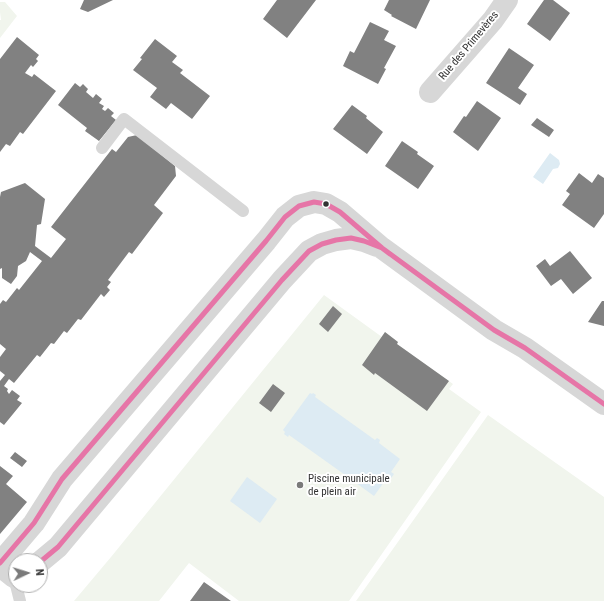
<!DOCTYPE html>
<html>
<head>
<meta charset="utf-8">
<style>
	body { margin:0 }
	#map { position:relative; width:604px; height:601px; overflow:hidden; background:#fff; font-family:"Roboto Condensed",sans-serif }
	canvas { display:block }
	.north { position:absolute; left:8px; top:553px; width:40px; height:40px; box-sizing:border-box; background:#fff; border:1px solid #adadad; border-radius:50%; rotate:86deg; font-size:11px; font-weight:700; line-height:16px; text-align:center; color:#333 }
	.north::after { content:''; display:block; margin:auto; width:14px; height:18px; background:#7a7a7a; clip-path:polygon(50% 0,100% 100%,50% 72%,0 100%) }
</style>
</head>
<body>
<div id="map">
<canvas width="604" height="601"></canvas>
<div class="north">N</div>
</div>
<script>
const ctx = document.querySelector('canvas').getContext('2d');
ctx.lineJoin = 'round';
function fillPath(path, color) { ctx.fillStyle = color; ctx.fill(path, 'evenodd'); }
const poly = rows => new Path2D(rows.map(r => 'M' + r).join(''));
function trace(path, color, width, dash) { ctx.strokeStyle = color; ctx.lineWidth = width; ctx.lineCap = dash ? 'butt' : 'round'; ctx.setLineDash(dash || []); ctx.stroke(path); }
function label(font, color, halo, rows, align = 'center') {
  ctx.font = font + ' "Roboto Condensed",sans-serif'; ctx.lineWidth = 4; ctx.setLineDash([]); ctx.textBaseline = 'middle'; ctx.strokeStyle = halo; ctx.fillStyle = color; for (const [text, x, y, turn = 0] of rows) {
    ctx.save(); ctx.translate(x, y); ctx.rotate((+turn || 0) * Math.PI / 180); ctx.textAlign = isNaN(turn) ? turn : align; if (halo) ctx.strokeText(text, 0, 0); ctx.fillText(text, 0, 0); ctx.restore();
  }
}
fillPath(poly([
	[0,2,5,2,17,16,0,38,0,20,1,20,0,12],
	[324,295,382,337,385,332,398,342,397,344,453,384,449,389,481,412,349,601,239,601,189,563,159,601,74,601,111,557],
	[488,415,604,497,604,601,356,601]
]), '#f1f5ed');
fillPath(poly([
	[550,153,559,160,560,164,558,168,553,169,543,184,533,177],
	[310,393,312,394,313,393,316,395,315,397,375,440,377,438,380,440,379,443,400,459,391,472,394,474,387,484,384,482,374,496,352,480,350,481,347,479,348,477,289,435,288,437,284,434,285,432,283,430],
	[247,477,277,499,260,523,230,501]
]), '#ddebf3');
fillPath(poly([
	[84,0,113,0,88,12,80,9],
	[277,0,316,0,287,38,263,19],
	[389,0,430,0,416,29,391,16,392,15,384,10],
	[544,0,553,0,570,13,550,41,527,24],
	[370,22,389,31,384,40,396,46,384,68,386,69,378,84,343,66,350,51,354,53],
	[17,37,39,55,36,59,38,61,33,67,31,65,25,73,32,77,34,74,56,91,23,134,20,132,10,146,6,144,0,152,0,59],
	[155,39,177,56,172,62,183,70,180,73,210,96,192,119,171,103,166,109,150,97,157,88,133,70,142,59,140,58],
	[509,48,534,65,518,88,527,94,520,105,486,83],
	[75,83,80,87,83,84,88,89,86,92,93,98,96,94,102,99,99,103,104,106,102,109,105,111,108,108,114,113,111,116,116,120,99,141,85,131,87,128,58,105],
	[477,101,501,118,478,151,453,132,464,116,466,117],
	[352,105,367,116,366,118,383,132,367,154,333,129],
	[537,118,554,130,549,137,531,125],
	[137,135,175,166,176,176,154,205,163,213,132,254,129,252,108,280,111,282,107,287,110,290,104,297,101,294,81,320,78,319,67,333,64,331,54,344,51,343,40,357,37,355,14,383,9,379,4,386,8,389,7,391,9,394,12,390,20,396,17,400,22,403,4,425,0,422,0,381,5,375,0,371,0,357,6,349,0,344,0,304,3,300,6,302,17,288,19,290,42,261,30,252,26,261,18,266,17,276,11,284,2,278,2,268,0,269,0,197,1,192,25,183,45,199,41,224,37,225,35,246,51,258,66,239,51,227,112,149,116,152,128,137],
	[402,141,418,152,417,154,434,166,418,189,385,166],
	[579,173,592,183,598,174,604,178,604,214,594,228,562,205,570,194,566,191],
	[570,251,592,278,573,294,561,279,551,286,536,266,545,259,550,266],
	[602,301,604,301,604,326,588,322],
	[333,306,342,314,328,332,319,324],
	[385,332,398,342,397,344,449,381,427,411,375,373,374,375,362,365],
	[273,384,285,393,271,412,259,403],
	[15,452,27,461,22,467,10,458],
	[0,466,13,476,6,484,27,502,0,534],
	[204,582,231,601,190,601]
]), '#818181');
trace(poly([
	[102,148,124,119,243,211],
	[14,577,20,601]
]), '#d7d7d7', 12);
trace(poly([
	[430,92,493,20,507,0],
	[40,562,58,547,282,280,309,251,322,244,336,240,351,238,364,241,377,246],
	[0,563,34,523,62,479,266,241,285,217,299,206,314,202,326,204,340,212,382,248,494,330,525,348,604,404],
	[0,566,14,577,16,577]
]), '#d7d7d7', 22);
trace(poly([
	[40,562,58,547,282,280,309,251,322,244,336,240,351,238,364,241,382,248,390,254],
	[0,563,34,523,62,479,266,241,285,217,299,206,314,202,326,204,340,212,382,248,494,330,525,348,604,404]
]), '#e675a7', 5);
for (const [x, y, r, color] of [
	[326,204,3.5,"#333"],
	[300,485,4,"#7a7a7a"]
]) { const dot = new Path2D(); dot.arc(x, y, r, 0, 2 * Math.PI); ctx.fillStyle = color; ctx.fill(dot); trace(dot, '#fff', 1.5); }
label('11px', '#333', '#fff', [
	["Rue des Primevères",469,46,-50]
]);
label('11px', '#333', '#fff', [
	["Piscine municipale",308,479],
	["de plein air",308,492]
], 'left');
</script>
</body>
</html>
